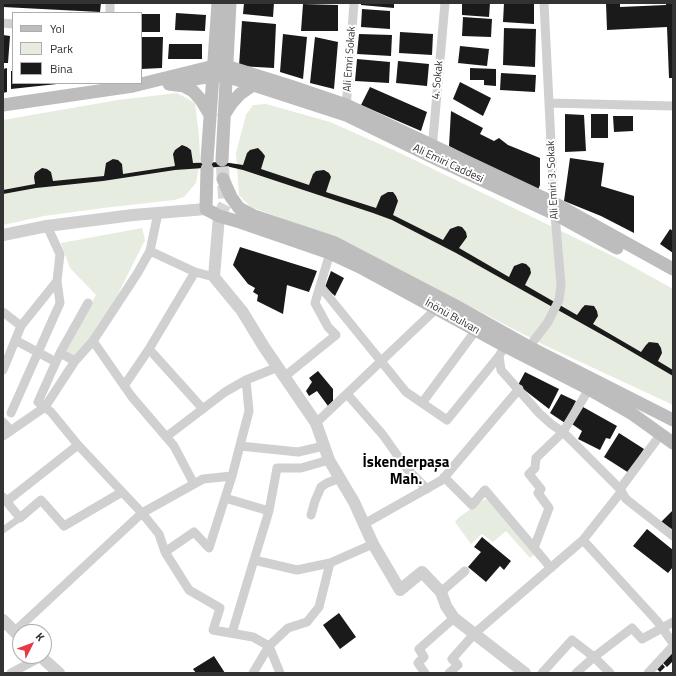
<!DOCTYPE html>
<html>
<head>
<meta charset="utf-8">
<style>
	body { margin:0 }
	#map { position:relative; width:676px; height:676px; overflow:hidden; background:#fff; font-family:"Titillium Web",sans-serif }
	canvas { display:block }
	.frame { position:absolute; inset:0; border:4px solid #333; pointer-events:none }
	.legend { position:absolute; left:12px; top:12px; width:130px; height:72px; box-sizing:border-box; background:#fff; border:1px solid #adadad; margin:0; padding:5px 7px; list-style:none; font-size:12px; color:#333 }
	.legend li { display:flex; align-items:center; gap:8px; height:20px }
	.legend b { width:20px; border:1px solid #adadad }
	.north { position:absolute; left:12px; top:624px; width:40px; height:40px; box-sizing:border-box; background:#fff; border:1px solid #adadad; border-radius:50%; rotate:48deg; font-size:11px; font-weight:700; line-height:16px; text-align:center; color:#333 }
	.north::after { content:''; display:block; margin:auto; width:14px; height:18px; background:#e63946; clip-path:polygon(50% 0,100% 100%,50% 72%,0 100%) }
</style>
</head>
<body>
<div id="map">
<canvas width="676" height="676"></canvas>
<div class="frame"></div>
<ul class="legend">
<li><b style="height:5px;background:#bdbdbd"></b>Yol</li>
<li><b style="height:11px;background:#e6ecdf"></b>Park</li>
<li><b style="height:11px;background:#1a1a1a"></b>Bina</li>
</ul>
<div class="north">K</div>
</div>
<script>
const ctx = document.querySelector('canvas').getContext('2d');
ctx.lineJoin = 'round';
function fillPath(path, color) { ctx.fillStyle = color; ctx.fill(path, 'evenodd'); }
const poly = rows => new Path2D(rows.map(r => 'M' + r).join(''));
function trace(path, color, width, dash) { ctx.strokeStyle = color; ctx.lineWidth = width; ctx.lineCap = dash ? 'butt' : 'round'; ctx.setLineDash(dash || []); ctx.stroke(path); }
function label(font, color, halo, rows, align = 'center') {
  ctx.font = font + ' "Titillium Web",sans-serif'; ctx.lineWidth = 4; ctx.setLineDash([]); ctx.textBaseline = 'middle'; ctx.strokeStyle = halo; ctx.fillStyle = color; for (const [text, x, y, turn = 0] of rows) {
    ctx.save(); ctx.translate(x, y); ctx.rotate((+turn || 0) * Math.PI / 180); ctx.textAlign = isNaN(turn) ? turn : align; if (halo) ctx.strokeText(text, 0, 0); ctx.fillText(text, 0, 0); ctx.restore();
  }
}
fillPath(poly([
	[177,93,195,103,199,136,200,158,196,183,184,197,174,200,103,208,44,216,3,225,3,120,118,100],
	[266,104,330,122,400,153,621,260,673,289,673,405,544,345,349,243,251,207,239,195,236,153,246,115,253,105],
	[142,228,145,240,116,298,89,340,74,357,65,351,96,295,70,268,61,243],
	[485,499,489,501,535,554,530,558,506,531,493,542,482,534,471,544,455,522,458,518]
]), '#e6ecdf');
fillPath(poly([
	[3,3,101,3,100,12,3,7],
	[244,3,274,3,273,17,243,14],
	[361,3,394,3,394,8,361,5],
	[462,3,490,3,489,17,462,15],
	[504,3,534,3,534,24,503,22],
	[606,3,620,3,620,7,666,5,666,3,673,3,673,78,669,78,667,27,607,30],
	[303,4,338,5,338,31,301,31],
	[362,9,390,11,390,29,361,27],
	[176,13,206,15,205,31,175,30],
	[141,14,160,14,160,32,141,32],
	[463,17,492,19,491,37,462,36],
	[242,21,276,24,274,68,239,66],
	[504,28,536,29,535,67,503,65],
	[400,32,433,34,432,55,399,53],
	[283,34,307,37,303,79,280,72],
	[359,34,392,35,391,56,357,54],
	[3,35,10,36,8,63,3,63],
	[141,37,163,37,162,68,141,69],
	[315,37,338,42,334,89,310,83],
	[169,44,202,44,202,59,168,59],
	[460,46,489,49,487,66,458,63],
	[357,59,390,62,389,83,355,81],
	[398,61,429,64,427,86,396,83],
	[7,68,7,92,3,93,3,69],
	[470,68,496,69,496,86,484,85,484,80,470,80],
	[11,71,13,71,13,83,57,84,11,89],
	[501,73,536,75,535,92,500,90],
	[460,82,491,98,483,116,453,99],
	[370,87,427,112,421,131,361,105],
	[451,111,483,128,480,134,494,141,499,138,508,145,540,158,540,185,537,192,449,146],
	[565,114,584,115,586,151,565,152],
	[591,114,608,114,608,138,591,138],
	[613,116,633,116,633,131,614,132],
	[182,145,187,147,191,150,193,163,223,162,243,165,247,153,250,150,258,148,262,152,265,156,261,169,309,185,313,174,316,171,324,170,329,173,331,177,326,192,376,208,381,196,388,192,393,192,396,196,398,201,393,215,443,240,450,229,458,226,462,227,466,232,467,237,459,248,509,277,514,266,522,263,526,264,530,268,531,273,525,285,577,315,582,308,585,305,594,306,597,311,598,316,593,324,641,352,646,345,649,342,658,343,661,348,662,353,658,361,673,370,673,376,615,342,456,253,392,220,373,213,243,170,230,167,218,167,175,170,103,181,36,188,3,194,3,190,35,184,34,177,35,173,42,168,47,169,51,172,53,181,104,176,106,163,113,159,118,160,122,164,123,174,175,166,173,154,175,150],
	[570,158,604,163,601,186,634,196,634,233,601,216,564,201],
	[670,229,673,231,673,253,660,244],
	[240,247,317,271,309,292,287,285,283,314,257,301,258,295,253,292,255,288,248,284,233,265],
	[331,271,344,278,335,296,325,287],
	[318,371,333,389,333,401,328,406,317,391,309,396,306,391,312,382,309,378],
	[525,372,559,389,549,409,518,385],
	[561,394,576,401,565,423,550,413],
	[583,407,617,426,610,439,606,438,600,450,578,439,582,431,572,424],
	[619,433,644,449,629,473,604,457],
	[673,510,673,530,661,522],
	[647,529,673,550,673,567,668,573,633,546],
	[482,537,511,561,504,570,500,566,486,582,468,567,481,552,474,547],
	[339,613,356,637,340,649,323,625],
	[673,648,673,661,667,667,660,660],
	[214,656,225,673,196,673,193,669],
	[660,661,665,667,660,672,654,666]
]), '#1a1a1a');
trace(poly([
	[219,216,225,204,222,160]
]), '#d6d6d6', 13, [13, 6]);
trace(poly([
	[3,530,20,518]
]), '#d0d0d0', 7);
trace(poly([
	[110,13,110,3],
	[3,23,13,24],
	[549,103,673,106],
	[346,109,354,3],
	[432,150,445,3],
	[150,251,195,272],
	[330,253,320,286,406,392,447,420,499,356,505,346],
	[3,312,21,326],
	[15,340,56,362],
	[93,341,132,397,174,446,194,484],
	[529,347,548,322,559,300,561,285,554,203,544,3],
	[60,353,88,303],
	[499,356,501,370,539,413,551,424,563,432,620,489,626,499,673,536],
	[75,361,60,353,38,402,51,412,78,445,142,513,203,479,232,476,249,411,246,380],
	[3,370,21,326,57,281,60,254,47,226],
	[284,377,336,335,328,327,315,303,320,286],
	[124,386,149,349],
	[347,394,383,435,407,469,427,489],
	[422,403,476,330],
	[203,409,149,349,195,272,214,277],
	[11,413,60,303,57,281],
	[3,422,11,431],
	[316,423,436,309],
	[3,436,45,407,75,361,93,341,137,274,150,251,158,213],
	[166,437,225,392,246,380,278,367],
	[240,446,298,452,324,446],
	[444,477,472,505,485,490,551,568],
	[620,489,661,434],
	[3,497,20,518,41,500,64,526,122,492],
	[225,498,269,511,277,468,301,468,329,460],
	[7,501,78,445],
	[311,515,315,501,321,487,327,483,340,478],
	[364,524,442,480,519,389],
	[583,540,657,621,673,643],
	[534,548,549,508,538,493,541,489,529,474,535,468,536,458,563,432,589,389],
	[165,552,189,590,220,608,213,630,253,637,269,646,280,673],
	[254,560,269,511],
	[441,592,465,571],
	[15,631,142,513,159,534,165,552,194,532,209,548,232,476],
	[232,633,254,560,297,570,330,563],
	[11,673,41,657],
	[253,673,269,646,288,628,307,622,319,607,330,563,373,544],
	[425,673,418,663,424,657,419,649,454,618],
	[449,673,458,665,452,659,475,633,583,540,621,492],
	[542,673,572,640,594,657,632,628,642,639,673,622],
	[576,673,594,657,610,673],
	[648,673,673,646]
]), '#d0d0d0', 9);
trace(poly([
	[219,216,214,277,242,311,264,347,316,423,329,460,354,502,373,544,400,590,422,572,441,592,446,606,454,618,525,673],
	[3,235,47,226,133,215,206,209],
	[3,620,20,637],
	[40,656,59,673]
]), '#d0d0d0', 12);
trace(poly([
	[188,80,213,76,226,76,346,115,432,157,555,214,617,248],
	[169,84,184,86,193,91,201,100,210,115],
	[3,105,133,86,214,66,226,66,290,86,346,105,554,203,673,269],
	[224,115,231,104,240,94,253,85],
	[207,160,218,3],
	[222,160,230,3],
	[207,169,206,209,219,216,240,222,330,253,360,267,505,346,589,389,631,413,673,443],
	[223,179,231,197,239,208,254,216,335,243,454,305,529,347,673,420]
]), '#bdbdbd', 13);
label('11px', '#333', '#fff', [
	["Ali Emri Sokak",350,59,-86],
	["4. Sokak",438,80,-85],
	["Ali Emiri Caddesi",448,164,25],
	["Ali Emiri 3. Sokak",553,180,-93],
	["İnönü Bulvarı",452,317,29]
]);
label('bold 15px', '#000', '#fff', [
	["İskenderpaşa",406,463],
	["Mah.",406,480]
]);
</script>
</body>
</html>
